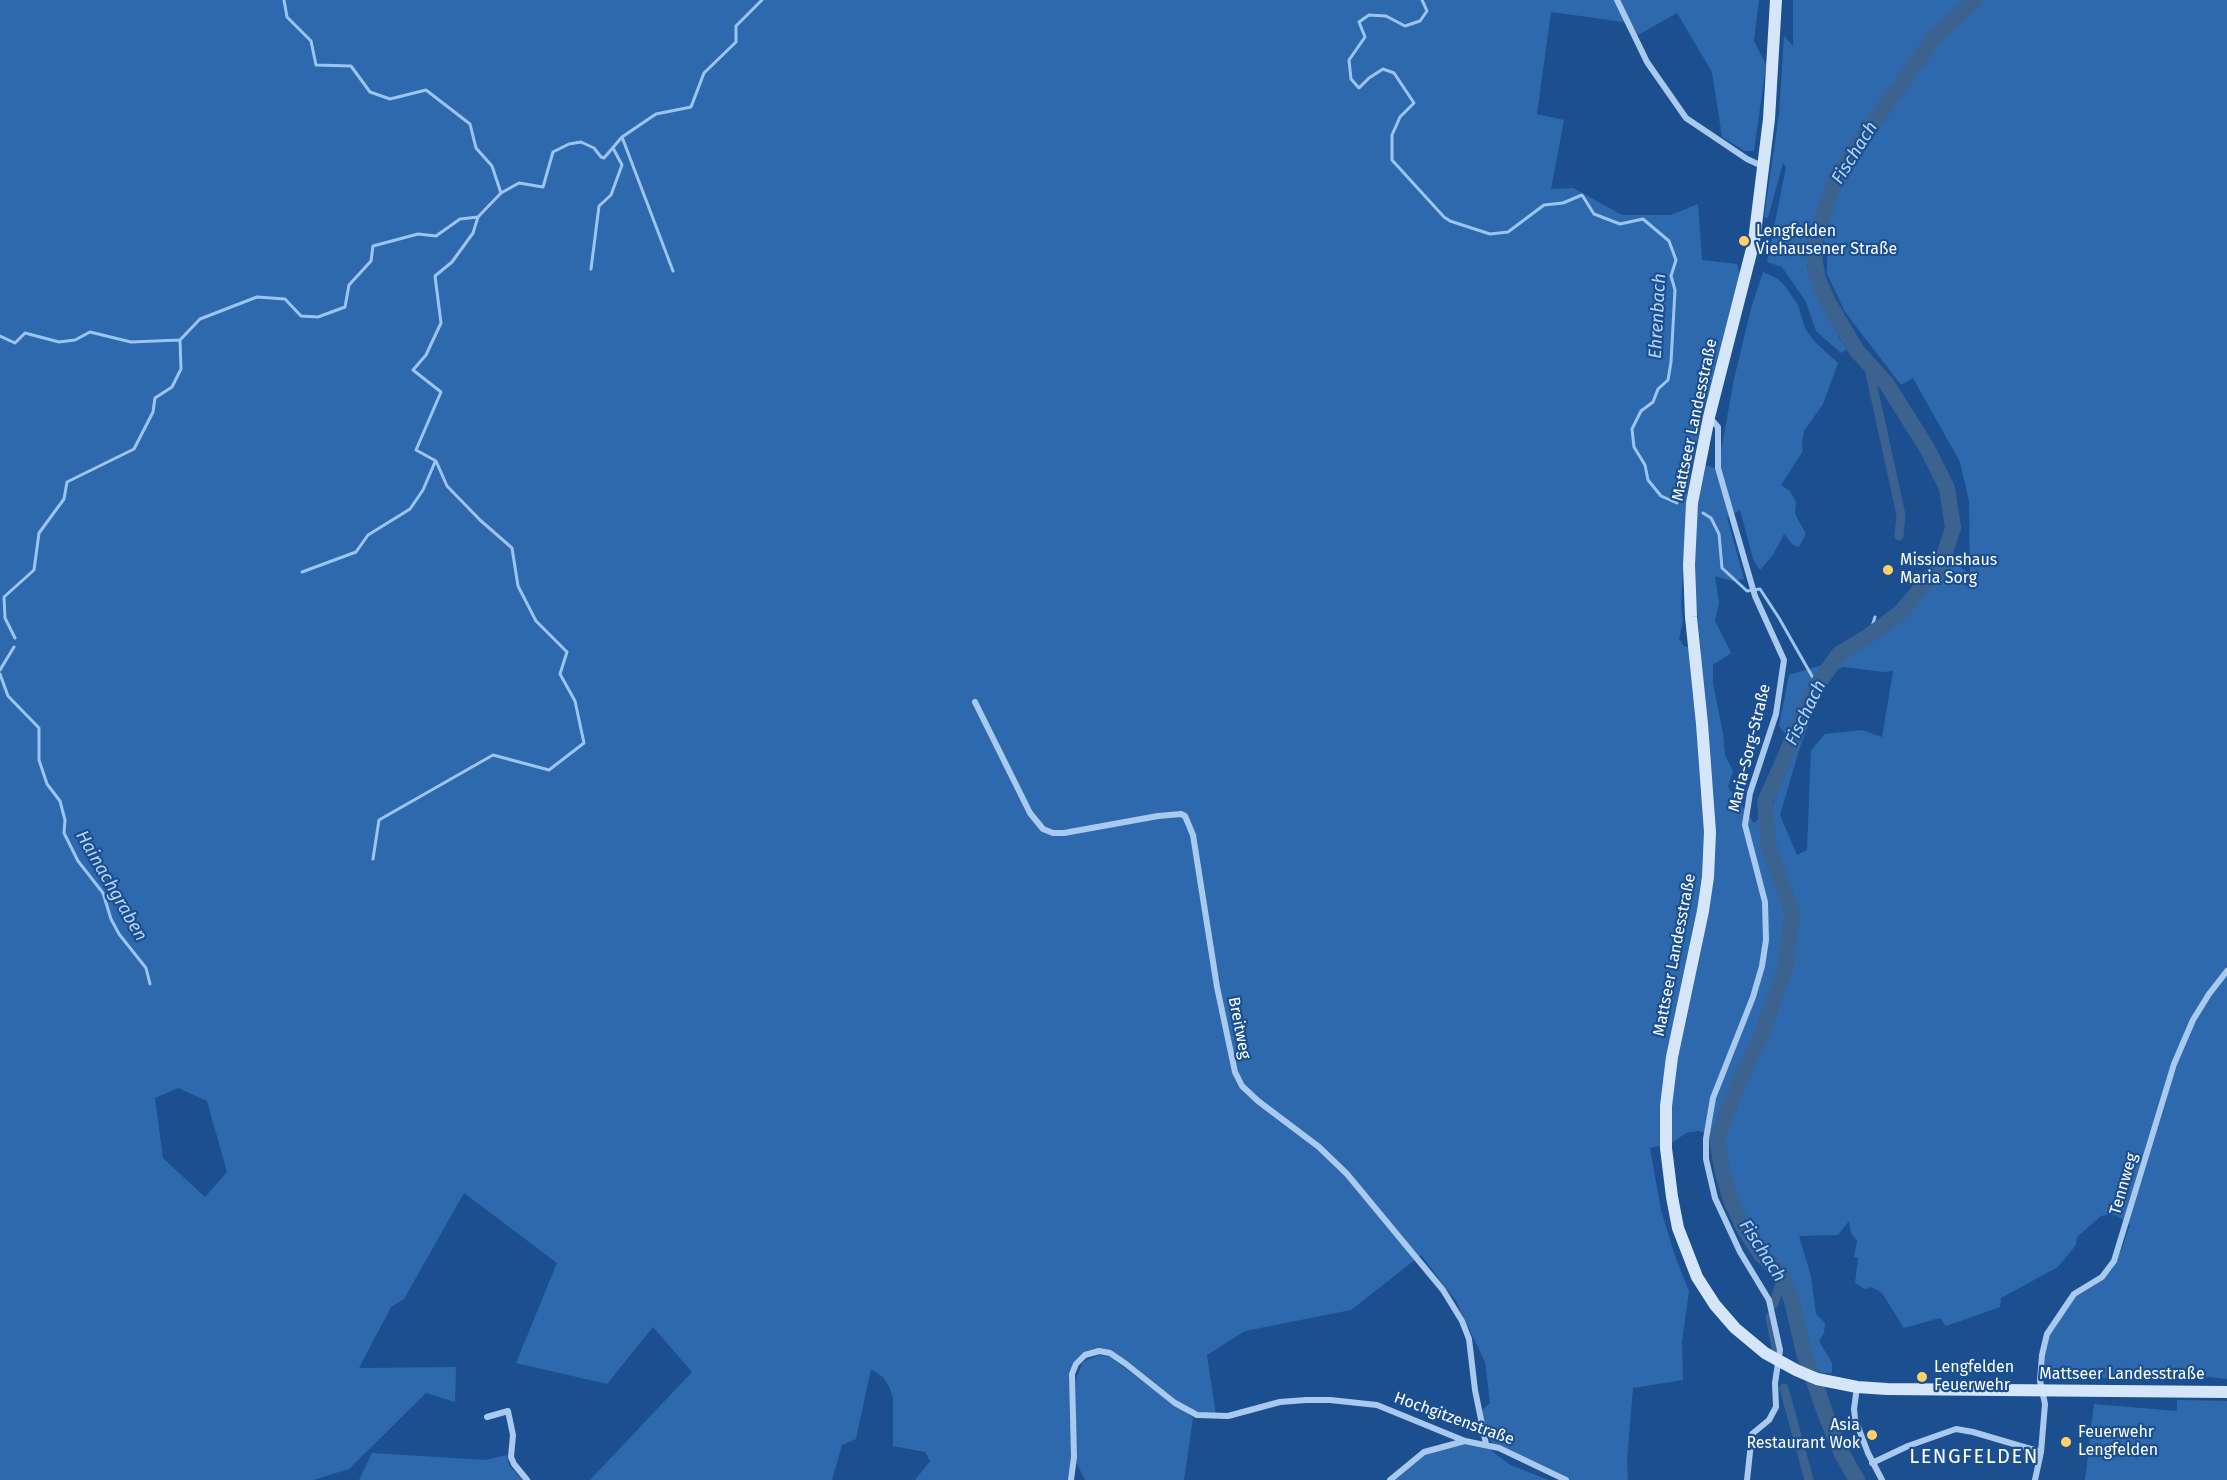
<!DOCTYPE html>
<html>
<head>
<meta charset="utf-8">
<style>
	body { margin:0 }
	canvas { display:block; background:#1b4f8f }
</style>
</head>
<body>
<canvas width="2227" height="1480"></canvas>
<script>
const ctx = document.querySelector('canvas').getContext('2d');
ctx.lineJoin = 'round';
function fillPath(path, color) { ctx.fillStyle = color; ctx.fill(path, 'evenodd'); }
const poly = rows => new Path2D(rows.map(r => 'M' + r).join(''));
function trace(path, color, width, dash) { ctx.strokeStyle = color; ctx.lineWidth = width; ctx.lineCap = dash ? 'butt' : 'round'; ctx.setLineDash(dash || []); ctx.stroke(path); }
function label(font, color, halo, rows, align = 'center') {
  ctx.font = font + ' "Fira Sans",sans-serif'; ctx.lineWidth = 4.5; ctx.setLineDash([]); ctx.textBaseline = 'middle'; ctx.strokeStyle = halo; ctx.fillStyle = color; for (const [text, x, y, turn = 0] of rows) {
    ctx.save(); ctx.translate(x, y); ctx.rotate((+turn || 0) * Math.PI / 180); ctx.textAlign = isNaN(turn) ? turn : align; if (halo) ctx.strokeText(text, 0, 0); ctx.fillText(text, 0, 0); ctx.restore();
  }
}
fillPath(poly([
	[0,0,1759,0,1754,41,1766,65,1754,151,1745,151,1722,137,1712,72,1677,13,1638,35,1631,23,1551,12,1537,114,1564,120,1551,189,1573,188,1622,215,1671,215,1698,204,1702,260,1737,264,1740,276,1696,446,1687,495,1681,606,1683,621,1679,639,1684,646,1701,650,1694,583,1697,511,1704,465,1715,468,1721,465,1721,451,1734,379,1752,305,1763,272,1778,279,1785,286,1798,305,1805,328,1814,341,1838,363,1823,404,1804,431,1802,442,1803,451,1781,485,1790,491,1796,502,1795,514,1806,534,1799,547,1793,545,1784,534,1773,555,1760,570,1753,559,1740,510,1727,517,1744,579,1732,581,1715,576,1719,603,1715,621,1731,653,1713,665,1713,683,1723,733,1725,755,1733,771,1728,787,1754,823,1773,805,1796,746,1779,726,1789,675,1842,659,1890,630,1953,562,1970,574,1969,501,1960,462,1913,378,1901,385,1845,312,1827,274,1827,249,1817,222,1807,244,1807,266,1812,283,1840,339,1847,349,1841,353,1816,331,1806,302,1782,267,1767,262,1786,167,1783,163,1768,218,1764,217,1779,114,1784,36,1793,46,1793,0,2227,0,2227,1379,2162,1372,2107,1378,2045,1377,2045,1353,2050,1335,2077,1294,2101,1280,2112,1269,2122,1248,2130,1225,2119,1217,2111,1214,2101,1216,2077,1237,2076,1245,2058,1267,2001,1298,2000,1307,1946,1326,1940,1318,1904,1328,1882,1293,1872,1287,1865,1289,1855,1283,1858,1258,1854,1257,1857,1241,1851,1233,1849,1221,1838,1235,1799,1236,1811,1276,1816,1314,1825,1323,1824,1333,1819,1341,1832,1363,1832,1373,1822,1373,1811,1368,1788,1273,1773,1257,1751,1226,1732,1190,1723,1160,1721,1137,1699,1131,1686,1133,1672,1143,1650,1148,1661,1210,1675,1256,1689,1291,1682,1342,1683,1380,1633,1388,1627,1460,1628,1480,1570,1480,1495,1446,1490,1440,1481,1411,1490,1403,1485,1362,1456,1301,1421,1255,1351,1310,1245,1331,1207,1355,1216,1415,1200,1413,1188,1409,1170,1397,1120,1357,1093,1351,1073,1368,1071,1463,1069,1480,915,1480,930,1461,925,1452,893,1446,893,1398,890,1388,883,1377,871,1369,856,1439,842,1445,832,1480,590,1480,692,1372,653,1327,607,1384,516,1363,557,1263,464,1193,404,1299,391,1307,359,1368,456,1367,455,1402,426,1393,349,1469,313,1480,0,1480],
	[1844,667,1884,672,1893,671,1882,737,1862,730,1825,734,1811,750,1807,850,1797,855,1780,815,1800,747,1823,686,1832,671],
	[178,1088,207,1101,227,1172,205,1197,163,1158,155,1098],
	[1099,1355,1110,1357,1193,1418,1184,1480,1085,1480,1076,1462,1076,1379,1083,1362],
	[2177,1400,2227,1401,2227,1480,2085,1480,2094,1404,2177,1411],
	[1468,1444,1487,1447,1510,1465,1549,1480,1393,1480,1427,1453],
	[372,1453,485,1460,507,1455,509,1465,522,1480,359,1480]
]), '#2e69ad');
trace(poly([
	[284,0,287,17,311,41,316,65,351,66,370,92,390,99,426,90,470,124,476,148,492,166,501,193],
	[1422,0,1427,11,1420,21,1405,26,1386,16,1369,15,1359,22,1365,37,1349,60,1351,79,1359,88,1369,78,1383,69,1394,73,1414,103,1400,117,1392,135,1392,160,1444,217,1450,221,1490,234,1508,232,1544,205,1563,203,1582,195,1594,214,1620,224,1643,219,1669,241,1676,260,1671,276,1675,290,1671,362,1668,380,1658,389,1653,402,1641,411,1632,429,1634,447,1645,465,1648,480,1661,496,1677,503],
	[622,137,673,271],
	[591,269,599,206,611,195,622,165,613,148],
	[0,336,15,343,25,333,59,342,75,340,90,332,131,342,180,340],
	[1703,513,1711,518,1719,534,1722,568,1747,591,1760,589,1779,618,1817,685],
	[302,572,356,552,368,535,410,509,423,490,435,462],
	[1869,636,1875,617],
	[15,638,5,618,4,597,34,570,39,533,64,499,67,482,134,449,153,412,155,398,172,387,181,369,180,340,200,319,257,297,285,299,301,316,318,317,345,307,349,285,371,261,373,246,418,234,436,236,460,219,478,217,501,193,519,183,543,187,553,152,569,144,581,142,594,148,601,157,604,158,622,137,656,114,691,107,704,73,736,42,736,26,762,0],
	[0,670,14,647],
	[0,674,8,696,39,728,39,760,47,784,60,801,65,820,64,833,78,861,103,893,111,919,119,934,146,968,150,984],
	[373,859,379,820,493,755,549,770,584,743,575,701,560,674,567,652,536,621,518,586,512,548,480,520,447,486,436,461,416,450,441,392,413,370,426,355,441,323,435,276,452,262,473,233,478,217]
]), '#9cc4f0', 3);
trace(poly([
	[1868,364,1901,515,1899,536],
	[1774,1304,1782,1275],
	[1770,1317,1776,1348],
	[1784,1388,1809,1480]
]), '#3c6290', 9);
trace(poly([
	[1857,1480,1841,1452,1827,1418,1804,1353,1792,1301,1782,1275,1761,1254,1745,1230,1731,1200,1723,1173,1717,1139,1738,1084,1763,1031,1786,966,1792,912,1769,847,1765,802,1817,685,1839,654,1869,636,1900,613,1941,565,1953,528,1947,488,1927,448,1886,383,1857,351,1828,302,1818,279,1815,263,1814,244,1835,180,1863,137,1934,38,1975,0]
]), '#3c6290', 16);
trace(poly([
	[1617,0,1647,62,1686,118,1747,159,1762,166],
	[1709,417,1718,427,1718,468,1755,596,1784,660,1776,714,1750,793,1745,825,1765,902,1766,940,1762,966,1753,997,1713,1098,1706,1139,1706,1159,1715,1198,1740,1252,1769,1300,1780,1350,1775,1383,1776,1407,1769,1420,1752,1434,1747,1480],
	[975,702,1030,813,1043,829,1053,833,1064,833,1158,816,1181,814,1185,816,1193,835,1217,987,1235,1072,1242,1086,1258,1101,1319,1147,1347,1174,1443,1290,1462,1321,1469,1339,1475,1390,1486,1444],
	[1857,1387,1854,1409,1855,1419,1868,1453,1882,1480],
	[487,1417,508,1411,513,1435,511,1457,514,1464,527,1480],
	[1872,1463,1908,1446,1956,1429,1973,1432,2041,1452],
	[1071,1480,1074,1457,1072,1374,1076,1364,1085,1355,1099,1351,1110,1353,1126,1364,1175,1403,1197,1415,1228,1416,1280,1402,1306,1400,1330,1400,1377,1405,1465,1441,1499,1448,1566,1480],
	[1390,1480,1424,1452,1465,1441],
	[2035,1480,2041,1452,2045,1404,2040,1381,2042,1355,2047,1334,2074,1294,2102,1277,2114,1261,2174,1064,2193,1020,2209,994,2227,971]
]), '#a9c9ee', 6);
trace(poly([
	[1776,0,1769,119,1754,241,1709,417,1692,503,1689,565,1691,617,1702,724,1710,832,1708,877,1703,911,1672,1057,1666,1106,1666,1148,1672,1197,1678,1228,1697,1277,1715,1305,1735,1328,1765,1353,1796,1370,1817,1379,1857,1387,1887,1389,2227,1392]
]), '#d6e6fa', 12);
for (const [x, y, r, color] of [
	[1744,241,6,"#ffd166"],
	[1888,570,6,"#ffd166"],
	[1922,1377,6,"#ffd166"],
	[1872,1435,6,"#ffd166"],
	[2066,1442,6,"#ffd166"]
]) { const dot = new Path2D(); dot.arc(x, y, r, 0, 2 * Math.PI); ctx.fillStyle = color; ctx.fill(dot); trace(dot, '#1b4f8f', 2); }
label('16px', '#fff', '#1b4f8f', [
	["Lengfelden",1756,232],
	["Viehausener Straße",1756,250],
	["Missionshaus",1900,561],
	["Maria Sorg",1900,579],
	["Lengfelden",1934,1368],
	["Feuerwehr",1934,1386],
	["Asia",1860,1426,"right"],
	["Restaurant Wok",1860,1444,"right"],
	["Feuerwehr",2078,1433],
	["Lengfelden",2078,1451]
], 'left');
label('16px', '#fff', '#1b4f8f', [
	["Mattseer Landesstraße",1695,420,-78],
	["Maria-Sorg-Straße",1750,748,-76],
	["Mattseer Landesstraße",1675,955,-79],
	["Breitweg",1239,1028,79],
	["Tennweg",2124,1184,-74],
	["Mattseer Landesstraße",2122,1375],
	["Hochgitzenstraße",1454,1419,20]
]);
label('italic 18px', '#b5d3f5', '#1b4f8f', [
	["Fischach",1855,153,-58],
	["Ehrenbach",1658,316,-87],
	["Fischach",1806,713,-64],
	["Hainachgraben",111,886,60],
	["Fischach",1762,1251,57]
]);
ctx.letterSpacing = '1.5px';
label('20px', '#fff', '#1b4f8f', [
	["LENGFELDEN",1974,1457]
]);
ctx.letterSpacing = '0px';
</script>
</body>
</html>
